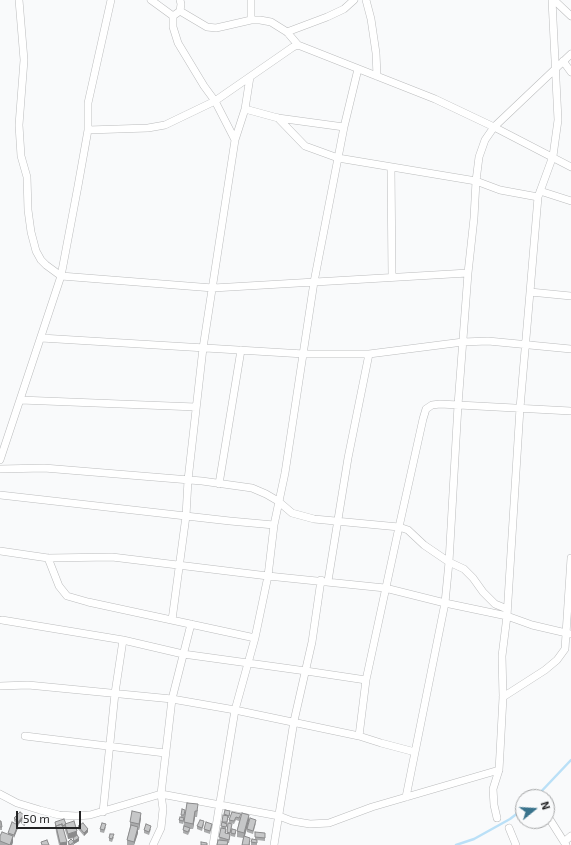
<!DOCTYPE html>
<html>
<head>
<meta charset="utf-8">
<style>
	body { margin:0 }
	#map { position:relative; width:571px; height:845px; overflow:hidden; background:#f9fafb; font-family:"Exo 2",sans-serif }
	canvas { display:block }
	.north { position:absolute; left:515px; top:789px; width:40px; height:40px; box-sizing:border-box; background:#f9fafb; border:1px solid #a3a4a5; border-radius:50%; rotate:72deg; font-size:11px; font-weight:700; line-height:16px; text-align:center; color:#232324 }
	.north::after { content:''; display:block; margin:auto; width:14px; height:18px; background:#39738c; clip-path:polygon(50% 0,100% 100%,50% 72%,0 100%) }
	.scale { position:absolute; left:16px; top:811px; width:65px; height:18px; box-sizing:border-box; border:2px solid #232324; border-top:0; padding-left:5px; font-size:12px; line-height:14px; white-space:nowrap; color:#232324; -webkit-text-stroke:3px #f9fafb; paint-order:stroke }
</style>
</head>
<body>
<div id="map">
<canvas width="571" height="845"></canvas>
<div class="north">N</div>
<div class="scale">50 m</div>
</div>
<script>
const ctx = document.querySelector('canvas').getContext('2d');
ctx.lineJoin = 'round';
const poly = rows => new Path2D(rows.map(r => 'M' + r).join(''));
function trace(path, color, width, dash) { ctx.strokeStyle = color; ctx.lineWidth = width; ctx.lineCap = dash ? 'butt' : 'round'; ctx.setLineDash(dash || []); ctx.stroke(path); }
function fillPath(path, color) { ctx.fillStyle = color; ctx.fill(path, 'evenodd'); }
trace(poly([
	[536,797,571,760],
	[456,845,474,839,510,819,523,809]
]), '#bae0f7', 2.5);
const street = poly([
	[19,0,24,60,19,125,21,156,27,177,28,210,31,232,36,251,41,260,46,265,61,276,213,288,468,273],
	[151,0,173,16],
	[366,0,371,19,376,53,377,76],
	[554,0,571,16],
	[180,11,207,27,216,28,225,26,251,20,260,20,271,22,287,32,298,45],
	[251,20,251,0],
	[287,32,327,17,344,9,354,0],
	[563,61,571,72],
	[250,77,245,109,278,118,344,127],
	[278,118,305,146,338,158,476,181,500,190,538,197],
	[88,130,148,128,165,125,215,101,293,47,298,45,435,99,494,127,571,167],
	[235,140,245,109],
	[391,167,392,277],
	[540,191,571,201],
	[530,292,571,296],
	[41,338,304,354,369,354,463,342,488,341,571,349],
	[20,400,196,407],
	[0,460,61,276,78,186,88,130,88,103,111,0],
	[0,469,44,468,202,481,252,488,266,494,278,501,292,513,314,519,399,527,408,530,424,545,449,562,464,569,473,578,483,592,495,604,507,609],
	[219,484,241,350],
	[0,495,230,521,274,525],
	[0,551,48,558,112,557,268,576,385,588,445,603,507,616,532,625,571,634],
	[48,558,59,586,67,596,88,602,255,638],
	[328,581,348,458,369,354],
	[2,620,123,640,183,654,306,671,366,680],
	[172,620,186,516,188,480,203,348,235,140,215,101,204,86,178,43,173,27,173,16,180,11,181,4,180,0],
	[0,686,28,685,172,699,235,710,359,736,381,743,415,752],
	[503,697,545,670,557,660,565,649,571,558],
	[25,736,165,753],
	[359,736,366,680,399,527,423,419,426,409,432,405,440,404,571,411],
	[0,794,17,803,40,810,59,815,76,816,90,815,161,794,279,816,292,821,310,824,329,823,372,807,499,770],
	[406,797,445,603,449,562,458,405,468,273,474,218,476,181,479,157,485,140,494,127,571,54],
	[103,812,115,693,123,640],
	[547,815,566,845],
	[497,818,494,805,493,789,499,770,500,753,503,697,502,656,507,616,520,408,530,292,538,197,553,156,558,120,552,0],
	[509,828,516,845],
	[564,842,571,836],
	[153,845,161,828,163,809,161,794,172,699,191,624],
	[213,845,235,710,255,638,268,576,274,525,285,473,314,282,344,127,358,69],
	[274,845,294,721,312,642,321,580]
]);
trace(street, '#bbbcbd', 8);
trace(street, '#fff', 7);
fillPath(poly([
	[187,803,198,810,197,817,195,817,193,829,190,829,190,831,188,835,183,833,184,821,183,824,179,823,179,820,181,817,181,815,185,813,184,820],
	[232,812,249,821,245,836,250,843,250,845,242,845,243,838,237,837,237,831,239,821,236,820,234,824,229,823,229,820],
	[224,814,230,814,229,818,228,818,226,829,226,833,227,834,227,832,232,827,229,843,228,843,228,845,219,840],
	[14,818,24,818,27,822,24,826,21,823,21,821,18,825,14,821],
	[141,818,139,830,138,830,138,833,134,845,127,845,127,840,130,827,130,822],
	[0,821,2,827,2,830,0,830],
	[55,822,66,824,77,836,79,841,74,844,74,843,74,845,68,845,68,842,73,841,73,838,68,839,65,830,65,828,63,828,67,845,59,845,56,832],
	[256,823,253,834,247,832,247,829],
	[204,824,202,831,197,829,197,826],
	[78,826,88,832,84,836,78,829],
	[106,827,104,833,100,832,100,829],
	[212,827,210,834,204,832,204,829],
	[18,828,13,838,13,842,12,845,0,845,0,836,8,834,8,833],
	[151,829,149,835,144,833,144,830],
	[236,832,235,837,231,836,231,833],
	[265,836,265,841,257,840,257,845,251,845,251,842,255,839,255,837],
	[114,837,112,842,109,841,109,838]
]), '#aaabac');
fillPath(poly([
	[195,811,195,817,193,829,193,824],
	[141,813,141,818,139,830,139,824],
	[24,815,24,818,18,825,18,822],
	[249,815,249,821,244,838,244,833],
	[27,819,27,822,24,826,24,823],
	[18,825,18,828,14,838,14,835],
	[138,827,138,833,134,845,134,842],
	[88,829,88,832,84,836,84,833],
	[77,831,77,836,68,839,68,834],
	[13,836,13,842,12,845,10,845],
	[79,838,79,841,74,844,74,841],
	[67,842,67,845,60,845,60,843]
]), '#8b8b8c');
const building = poly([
	[187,803,198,804,197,811,195,811,193,824,184,822,187,803],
	[182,809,185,810,184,815,181,815,182,809],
	[225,810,230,811,229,816,224,814,225,810],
	[132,811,141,813,139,824,130,822,132,811],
	[20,812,24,815,18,822,14,818,20,812],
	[232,812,241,814,239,818,236,817,234,821,229,820,232,812],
	[242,813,249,815,244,833,237,831,242,813],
	[223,815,228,816,227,822,222,822,223,815],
	[24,817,27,819,24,823,21,820,24,817],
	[180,817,184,818,183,821,179,820,180,817],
	[250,818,256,820,253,831,247,829,250,818],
	[64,819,66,824,65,824,65,825,62,826,62,824,56,826,56,827,55,822,64,819],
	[200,820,204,821,202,828,197,826,200,820],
	[0,821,1,821,2,827,0,827,0,821],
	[74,821,77,831,68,834,65,824,74,821],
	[12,822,18,825,14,835,8,833,12,822],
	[206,822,212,824,210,831,204,829,206,822],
	[222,822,227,824,226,827,221,826,222,822],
	[83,823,88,829,84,833,78,826,83,823],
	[102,823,106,824,104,830,100,829,102,823],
	[228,823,232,824,230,833,227,832,228,823],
	[62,824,67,842,60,843,56,826,62,824],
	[146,824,151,826,149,832,144,830,146,824],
	[131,825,138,827,134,842,127,840,131,825],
	[184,826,190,828,188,832,183,830,184,826],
	[221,828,226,829,225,833,230,834,229,840,219,837,221,828],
	[232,829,236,830,235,834,231,833,232,829],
	[2,832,13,836,10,845,0,841,0,836,2,832],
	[255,832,265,833,265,838,255,837,255,832],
	[110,834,114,834,112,839,109,838,110,834],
	[77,835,79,838,74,841,73,838,77,835],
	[244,836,250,838,249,845,242,845,244,836],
	[71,839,74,842,70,845,68,842,71,839],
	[252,839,257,840,257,843,251,842,252,839],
	[47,840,49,845,42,845,41,842,47,840],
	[218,840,228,841,227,845,217,845,218,840],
	[201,842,207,843,207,845,201,845,201,842]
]);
fillPath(building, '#c6c7c8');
trace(building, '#8b8b8c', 1);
</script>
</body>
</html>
